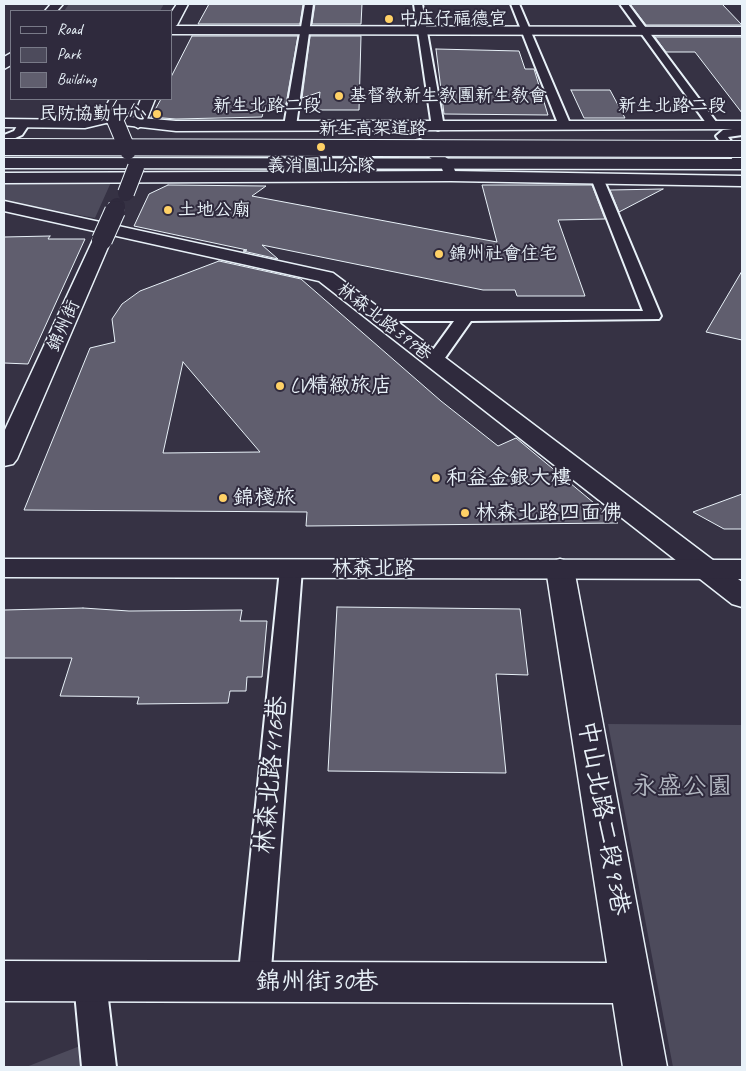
<!DOCTYPE html>
<html>
<head>
<meta charset="utf-8">
<style>
	body { margin:0 }
	#map { position:relative; width:746px; height:1071px; overflow:hidden; background:#363244; font-family:Caveat,sans-serif }
	canvas { display:block }
	.frame { position:absolute; inset:0; border:5px solid #e8f1f8; pointer-events:none }
	.legend { position:absolute; left:10px; top:10px; width:162px; height:90px; box-sizing:border-box; background:#2f2a3d; border:1px solid #797a88; margin:0; padding:6px 9px; list-style:none; font-size:15px; color:#e8f1f8 }
	.legend li { display:flex; align-items:center; gap:10px; height:25px }
	.legend b { width:25px; border:1px solid #797a88 }
</style>
</head>
<body>
<div id="map">
<canvas width="746" height="1071"></canvas>
<div class="frame"></div>
<ul class="legend">
<li><b style="height:6px;background:#2f2a3d"></b>Road</li>
<li><b style="height:14px;background:#4d4b5c"></b>Park</li>
<li><b style="height:14px;background:#605e6e"></b>Building</li>
</ul>
</div>
<script>
const ctx = document.querySelector('canvas').getContext('2d');
ctx.lineJoin = 'round';
function fillPath(path, color) { ctx.fillStyle = color; ctx.fill(path, 'evenodd'); }
const poly = rows => new Path2D(rows.map(r => 'M' + r).join(''));
function trace(path, color, width, dash) { ctx.strokeStyle = color; ctx.lineWidth = width; ctx.lineCap = dash ? 'butt' : 'round'; ctx.setLineDash(dash || []); ctx.stroke(path); }
function label(font, color, halo, rows, align = 'center') {
  ctx.font = font + ' Caveat,"LXGW WenKai TC",sans-serif'; ctx.lineWidth = 4; ctx.setLineDash([]); ctx.textBaseline = 'middle'; ctx.strokeStyle = halo; ctx.fillStyle = color; for (const [text, x, y, turn = 0] of rows) {
    ctx.save(); ctx.translate(x, y); ctx.rotate((+turn || 0) * Math.PI / 180); ctx.textAlign = isNaN(turn) ? turn : align; if (halo) ctx.strokeText(text, 0, 0); ctx.fillText(text, 0, 0); ctx.restore();
  }
}
fillPath(poly([
	[69,4,164,4,160,11,64,11],
	[112,180,95,218,4,201,4,182],
	[608,724,742,725,742,1067,673,1067],
	[80,1046,83,1067,26,1067]
]), '#4d4b5c');
const building = poly([
	[209,4,303,4,300,24,198,24,209,4],
	[315,4,362,4,361,24,312,24,315,4],
	[630,4,722,4,742,25,646,25,630,4],
	[192,36,298,36,286,104,263,113,262,117,176,119,151,117,161,99,171,99,171,77,192,36],
	[310,36,361,36,359,110,318,110,320,92,302,98,310,36],
	[655,37,742,37,742,113,695,52,666,52,655,37],
	[436,49,519,51,525,69,534,69,548,115,444,114,436,49],
	[571,90,610,90,625,118,584,118,571,90],
	[168,185,266,186,252,196,497,242,482,185,592,185,605,219,558,220,585,296,517,296,515,290,483,290,262,245,278,259,243,251,247,250,134,226,149,194,168,185],
	[663,189,619,212,610,190,663,189],
	[50,236,48,239,85,239,28,364,4,363,4,237,50,236],
	[219,261,301,279,441,401,498,446,516,438,618,523,306,526,307,512,24,510,90,348,115,342,112,319,122,304,140,291,219,261],
	[183,362,260,452,163,453,183,362],
	[742,271,742,340,706,332,742,271],
	[742,494,742,529,724,529,693,512,742,494],
	[337,607,520,609,528,675,496,674,506,773,328,771,337,607],
	[83,608,129,611,242,610,240,621,267,621,262,677,247,677,246,691,230,691,228,703,137,704,139,697,60,696,72,658,4,658,4,610,83,608]
]);
fillPath(building, '#605e6e');
trace(building, '#e8f1f8', 1);
const service = poly([
	[305,4,313,4,296,126,290,129,284,126,305,4],
	[414,4,422,4,444,127,438,130,432,127,414,4],
	[511,4,519,4,571,126,569,128,565,129,559,126,511,4],
	[620,4,628,4,717,123,717,127,709,127,620,4],
	[24,120,30,123,22,135,4,143,4,135,14,131,20,121,24,120],
	[742,128,742,135,728,137,742,156,742,168,738,167,716,136,723,130,742,128],
	[420,140,451,161,457,176,456,179,446,179,441,166,416,147,414,144,416,141,420,140],
	[597,174,603,178,661,316,659,319,471,321,440,365,434,366,428,365,425,361,454,321,376,321,368,316,376,311,643,311,591,178,597,174],
	[291,562,299,564,302,569,270,982,265,993,254,997,243,993,238,982,280,569,283,564,291,562],
	[90,967,101,971,106,982,116,1067,82,1067,74,982,79,971,90,967]
]);
const minor = poly([
	[51,4,63,4,57,11,45,11,51,4],
	[171,26,742,27,742,35,171,34,171,26],
	[11,53,11,65,4,69,4,57,11,53],
	[110,99,124,99,111,122,101,122,99,119,110,99],
	[141,99,155,99,145,124,138,128,131,124,141,99],
	[451,171,742,176,742,186,451,181,4,183,4,173,451,171],
	[4,201,333,273,742,582,742,607,732,604,319,281,4,211,4,201],
	[560,559,570,562,574,569,667,1067,623,1067,613,1003,4,1001,4,961,607,963,546,569,550,562,560,559]
]);
const tertiary = poly([
	[177,4,188,4,177,25,171,29,171,13,177,4],
	[106,115,176,121,742,121,742,129,176,131,106,123,85,128,4,127,4,119,85,120,106,115],
	[4,158,742,159,742,169,4,168,4,158],
	[102,234,109,236,111,240,17,459,13,464,4,466,4,432,93,240,95,236,102,234],
	[4,559,742,560,742,579,4,577,4,559]
]);
trace(service, '#e8f1f8', 4);
trace(minor, '#e8f1f8', 3);
trace(tertiary, '#e8f1f8', 3);
fillPath(service, '#2f2a3d');
fillPath(minor, '#2f2a3d');
fillPath(tertiary, '#2f2a3d');
const tertiaryBridgeFar1 = poly([
	[127,99,115,120,128,151],
	[126,193,136,167],
	[114,212,117,206]
]);
const tertiaryBridge = poly([
	[102,240,115,211]
]);
const trunkBridge = poly([
	[4,147,742,149]
]);
trace(tertiaryBridgeFar1, '#e8f1f8', 18, []);
trace(tertiaryBridge, '#e8f1f8', 22, []);
trace(trunkBridge, '#e8f1f8', 18, []);
trace(tertiaryBridgeFar1, '#2f2a3d', 16);
trace(tertiaryBridge, '#2f2a3d', 20);
trace(trunkBridge, '#2f2a3d', 16);
for (const [x, y, r, color] of [
	[389,19,5,"#ffd166"],
	[339,96,5,"#ffd166"],
	[157,114,5,"#ffd166"],
	[321,147,5,"#ffd166"],
	[168,210,5,"#ffd166"],
	[439,254,5,"#ffd166"],
	[280,386,5,"#ffd166"],
	[436,478,5,"#ffd166"],
	[223,498,5,"#ffd166"],
	[465,513,5,"#ffd166"]
]) { const dot = new Path2D(); dot.arc(x, y, r, 0, 2 * Math.PI); ctx.fillStyle = color; ctx.fill(dot); trace(dot, '#2f2a3d', 2); }
label('18px', '#e8f1f8', '#2f2a3d', [
	["中庒仔福德宮",399,19],
	["基督教新生教團新生教會",349,96],
	["民防協勤中心",147,114,"right"],
	["義消圓山分隊",321,166,"center"],
	["土地公廟",178,210],
	["錦州社會住宅",449,254]
], 'left');
label('18px', '#e8f1f8', '#2f2a3d', [
	["新生北路二段",267,106],
	["新生北路二段",672,106],
	["新生高架道路",373,129],
	["林森北路399巷",384,322,38],
	["錦州街",64,326,-66]
]);
label('21px', '#e8f1f8', '#2f2a3d', [
	["LV精緻旅店",290,386],
	["和益金銀大樓",446,478],
	["錦棧旅",233,498],
	["林森北路四面佛",475,513]
], 'left');
label('21px', '#e8f1f8', '#2f2a3d', [
	["林森北路",373,569]
]);
label('25px', '#e8f1f8', '#2f2a3d', [
	["林森北路416巷",272,775,-85],
	["中山北路二段93巷",603,818,80],
	["錦州街30巷",317,982]
]);
label('25px', '#b2b7c1', '#2f2a3d', [
	["永盛公園",682,787]
]);
</script>
</body>
</html>
